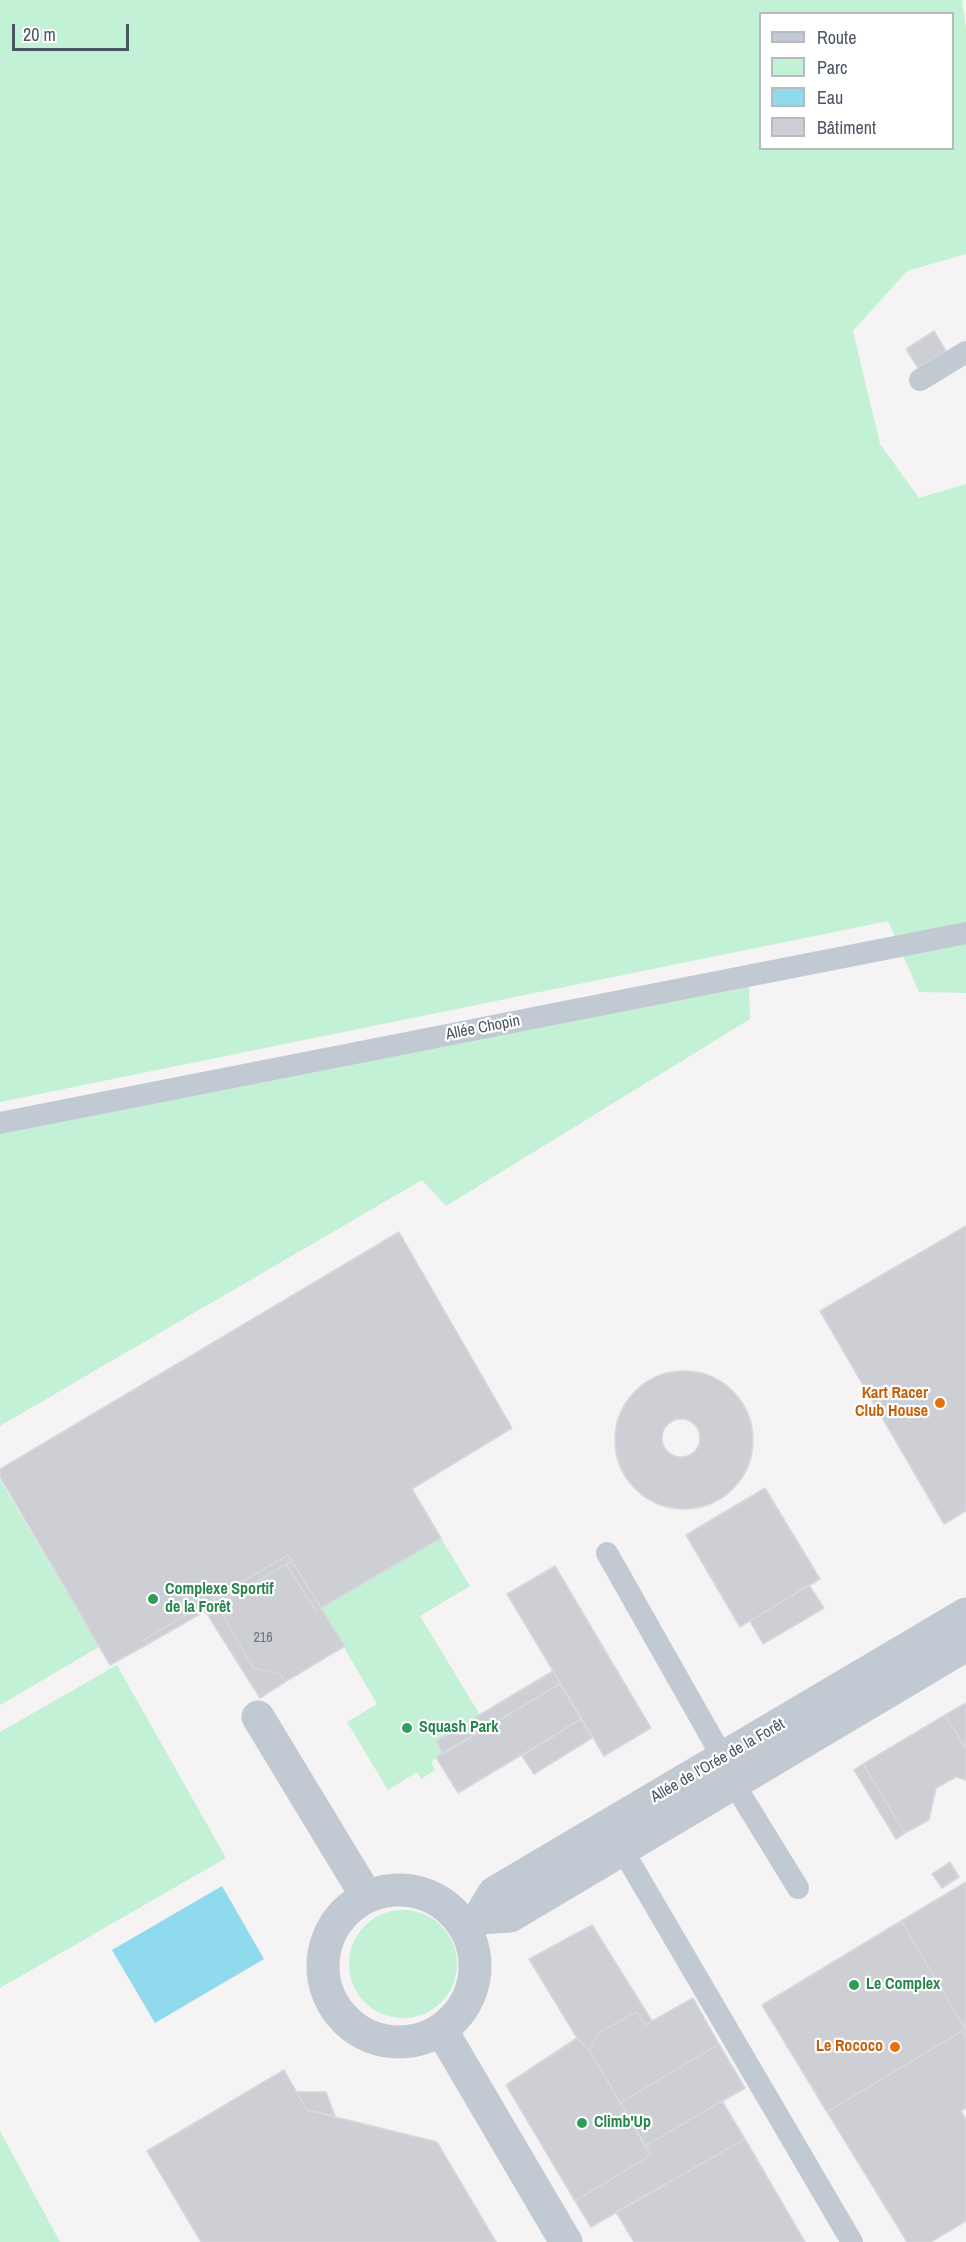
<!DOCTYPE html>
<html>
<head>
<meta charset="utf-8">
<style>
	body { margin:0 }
	#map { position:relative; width:966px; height:2242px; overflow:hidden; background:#f5f3f3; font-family:"Archivo Narrow",sans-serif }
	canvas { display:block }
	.legend { position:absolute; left:759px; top:12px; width:195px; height:138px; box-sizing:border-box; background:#fff; border:2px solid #b7bbc0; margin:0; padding:8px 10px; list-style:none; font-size:18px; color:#4a5661 }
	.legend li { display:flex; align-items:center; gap:12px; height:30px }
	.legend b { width:30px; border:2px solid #b7bbc0 }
	.scale { position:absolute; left:12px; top:24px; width:117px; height:27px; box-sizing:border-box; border:3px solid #4a5661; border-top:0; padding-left:8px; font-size:18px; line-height:21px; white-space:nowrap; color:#4a5661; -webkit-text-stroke:4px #fff; paint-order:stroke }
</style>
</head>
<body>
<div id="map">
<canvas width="966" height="2242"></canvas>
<ul class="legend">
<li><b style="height:8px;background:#c1cad2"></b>Route</li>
<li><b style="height:16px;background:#c3f1d5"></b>Parc</li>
<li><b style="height:16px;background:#90daee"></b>Eau</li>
<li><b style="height:16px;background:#cdcfd5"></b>Bâtiment</li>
</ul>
<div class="scale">20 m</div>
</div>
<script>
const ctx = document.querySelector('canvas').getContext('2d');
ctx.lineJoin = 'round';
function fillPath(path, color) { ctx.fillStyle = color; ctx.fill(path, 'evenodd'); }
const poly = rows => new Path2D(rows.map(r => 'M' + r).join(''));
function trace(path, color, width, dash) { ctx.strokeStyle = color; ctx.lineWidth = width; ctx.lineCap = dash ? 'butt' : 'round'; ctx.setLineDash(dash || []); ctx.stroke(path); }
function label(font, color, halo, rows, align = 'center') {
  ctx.font = font + ' "Archivo Narrow",sans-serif'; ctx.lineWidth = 4.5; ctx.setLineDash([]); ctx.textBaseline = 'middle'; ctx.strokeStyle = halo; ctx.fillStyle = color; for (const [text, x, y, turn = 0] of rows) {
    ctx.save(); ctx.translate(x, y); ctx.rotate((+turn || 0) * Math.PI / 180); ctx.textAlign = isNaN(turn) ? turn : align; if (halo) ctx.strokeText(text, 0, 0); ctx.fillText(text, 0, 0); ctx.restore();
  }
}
fillPath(poly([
	[0,0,962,0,966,29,966,254,907,271,853,331,880,444,919,498,966,484,966,993,919,992,888,921,0,1102],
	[760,14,952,14,952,148,760,148],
	[749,987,750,1019,446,1206,422,1180,0,1426,0,1134],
	[0,1480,99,1647,0,1705],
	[441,1538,470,1586,420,1616,480,1715,436,1741,443,1754,431,1762,435,1770,421,1779,417,1772,388,1790,347,1722,377,1704,321,1608],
	[117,1665,226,1858,0,1988,0,1732],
	'349 1964a54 54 0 1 1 108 0a54 54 0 1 1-108 0Z',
	[0,2131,60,2242,0,2242]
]), '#c3f1d5');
fillPath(poly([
	[222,1886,264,1959,155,2023,112,1950]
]), '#90daee');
const building = poly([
	[934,331,946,351,918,368,906,349,934,331],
	[966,1226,966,1511,944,1524,820,1311,966,1226],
	[399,1232,512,1428,412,1489,441,1538,321,1608,288,1555,145,1639,148,1644,110,1665,0,1477,0,1469,399,1232],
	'615 1440a69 69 0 1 1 138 0a69 69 0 1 1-138 0Z',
	'662 1438a19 19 0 1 1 38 0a19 19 0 1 1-38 0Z',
	[765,1488,820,1579,740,1627,686,1535,765,1488],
	[288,1555,292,1561,148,1644,145,1639,288,1555],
	[292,1561,321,1608,316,1611,286,1564,292,1561],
	[286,1564,316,1611,321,1608,345,1646,285,1682,280,1674,253,1668,217,1605,286,1564],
	[555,1566,651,1728,604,1756,507,1594,555,1566],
	[809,1585,824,1608,763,1644,750,1621,809,1585],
	[217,1605,253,1668,280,1674,285,1682,260,1698,205,1611,217,1605],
	[553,1671,560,1684,443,1754,436,1741,553,1671],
	[560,1684,581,1719,458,1793,436,1757,560,1684],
	[966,1703,966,1749,945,1715,966,1703],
	[945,1715,966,1749,966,1780,956,1777,936,1788,929,1820,905,1833,863,1764,945,1715],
	[581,1719,592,1738,534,1774,522,1756,581,1719],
	[863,1764,905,1833,896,1839,854,1770,863,1764],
	[950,1862,959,1877,942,1888,932,1874,950,1862],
	[966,1882,966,2030,901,1921,966,1882],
	[901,1921,966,2030,966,2037,962,2031,827,2112,762,2005,901,1921],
	[592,1925,652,2021,645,2025,636,2012,598,2033,590,2051,577,2038,529,1959,592,1925],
	[693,1998,719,2044,620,2103,590,2051,598,2033,636,2012,645,2025,693,1998],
	[962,2031,966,2037,966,2108,961,2111,966,2119,966,2221,931,2242,907,2242,827,2112,962,2031],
	[577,2038,590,2051,651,2155,575,2201,506,2085,577,2038],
	[719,2044,745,2088,645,2146,620,2103,719,2044],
	[284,2070,307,2110,437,2142,496,2242,201,2242,147,2151,284,2070],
	[296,2092,326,2092,335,2116,307,2110,296,2092],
	[722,2101,745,2139,591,2227,575,2201,651,2155,645,2146,722,2101],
	[745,2139,805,2242,634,2242,616,2212,745,2139]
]);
fillPath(building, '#cdcfd5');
trace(building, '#d7d9de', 1.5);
trace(poly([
	[920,380,966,352],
	[0,1123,966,933],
	[607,1553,723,1758],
	[733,1782,798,1888],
	[622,1849,852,2242]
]), '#c1cad2', 22);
trace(poly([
	[258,1717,367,1897],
	'323 1966a76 76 0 1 1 152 0a76 76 0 1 1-152 0Z',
	[479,1918,494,1893,966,1614],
	[466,1926,479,1918,510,1916,966,1645],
	[442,2031,566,2242]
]), '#c1cad2', 33);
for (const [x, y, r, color] of [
	[940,1403,6,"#e8710a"],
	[153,1599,6,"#2e9e5b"],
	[407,1728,6,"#2e9e5b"],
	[854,1985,6,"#2e9e5b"],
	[895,2047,6,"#e8710a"],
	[582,2123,6,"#2e9e5b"]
]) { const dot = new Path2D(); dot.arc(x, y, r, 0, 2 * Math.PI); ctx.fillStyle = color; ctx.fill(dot); trace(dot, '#fff', 2); }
label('14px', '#6b747e', null, [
	["216",263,1638]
]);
label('16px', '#4a5661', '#fff', [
	["Allée Chopin",483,1028,-11],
	["Allée de l'Orée de la Forêt",718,1761,-30]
]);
label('bold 16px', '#c56008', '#fff', [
	["Kart Racer",928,1394],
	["Club House",928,1412],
	["Le Rococo",883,2047]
], 'right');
label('bold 16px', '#27864d', '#fff', [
	["Complexe Sportif",165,1590],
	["de la Forêt",165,1608],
	["Squash Park",419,1728],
	["Le Complex",866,1985],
	["Climb'Up",594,2123]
], 'left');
</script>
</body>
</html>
